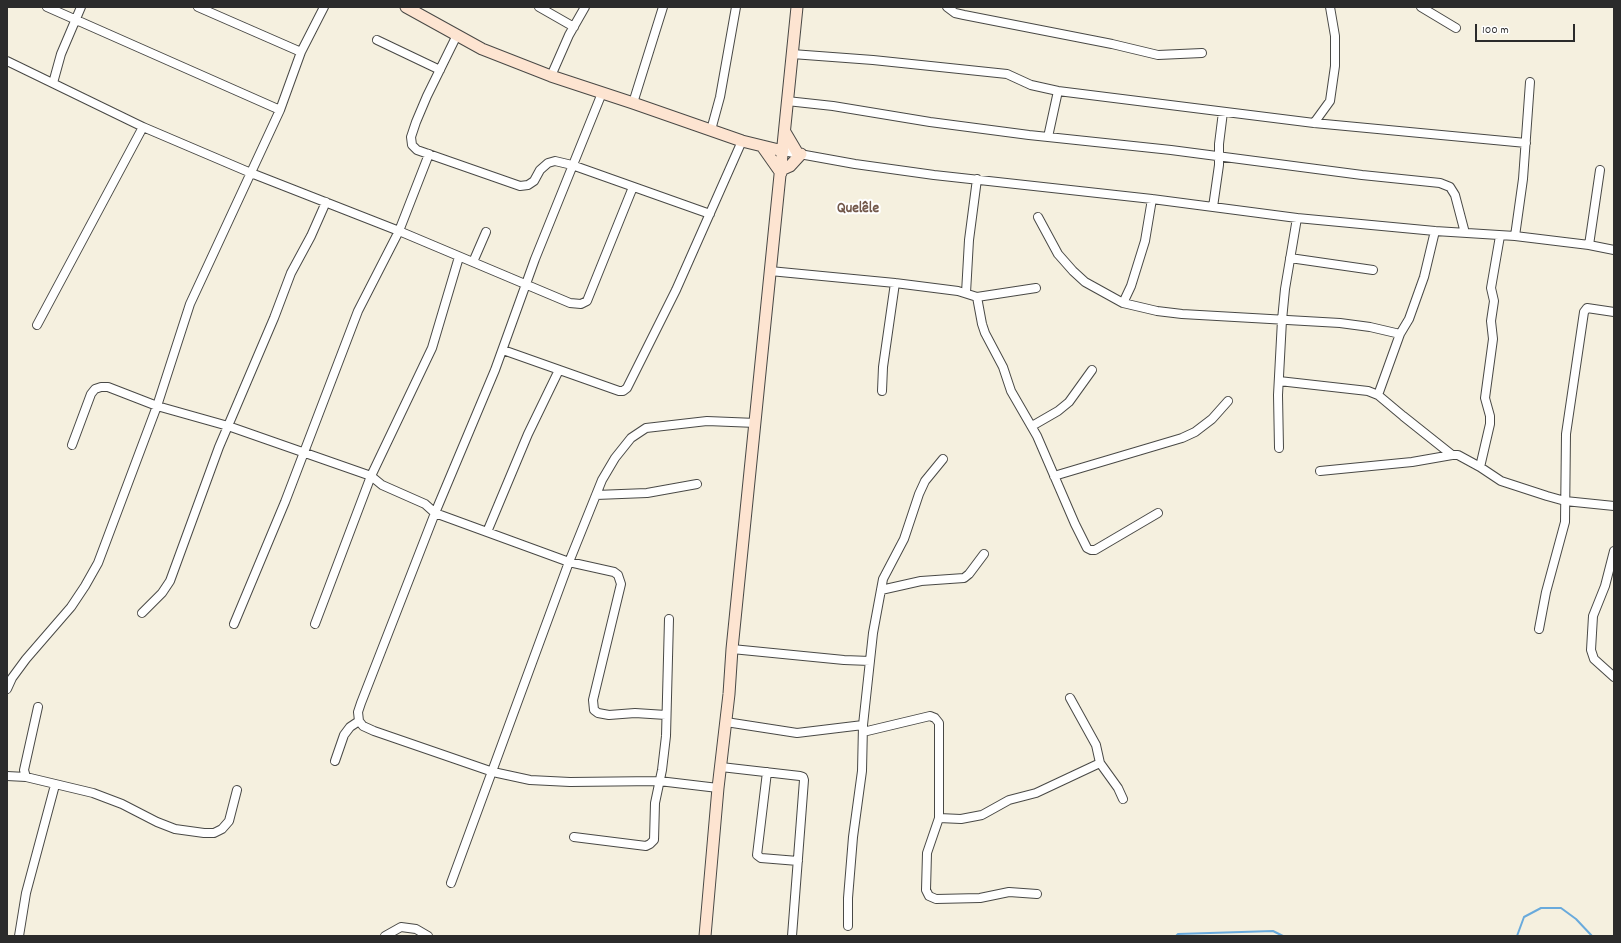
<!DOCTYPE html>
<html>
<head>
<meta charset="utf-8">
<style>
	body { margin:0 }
	#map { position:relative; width:1621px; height:943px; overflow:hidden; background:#f5f0df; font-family:Dekko,sans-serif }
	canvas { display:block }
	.frame { position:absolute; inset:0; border:8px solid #2b2b2b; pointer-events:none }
	.scale { position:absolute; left:1475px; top:24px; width:100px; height:18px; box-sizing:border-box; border:2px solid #2b2b2b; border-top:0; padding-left:5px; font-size:12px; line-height:14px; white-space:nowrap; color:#2b2b2b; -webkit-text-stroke:3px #fff; paint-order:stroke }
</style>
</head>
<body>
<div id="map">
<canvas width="1621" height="943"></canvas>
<div class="frame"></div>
<div class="scale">100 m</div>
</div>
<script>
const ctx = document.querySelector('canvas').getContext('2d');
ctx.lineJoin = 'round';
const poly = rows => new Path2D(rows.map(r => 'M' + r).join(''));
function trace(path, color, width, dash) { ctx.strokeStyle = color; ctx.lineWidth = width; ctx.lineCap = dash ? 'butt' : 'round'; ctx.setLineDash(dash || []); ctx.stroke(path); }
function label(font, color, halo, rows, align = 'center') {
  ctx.font = font + ' Dekko,sans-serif'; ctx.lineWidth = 4; ctx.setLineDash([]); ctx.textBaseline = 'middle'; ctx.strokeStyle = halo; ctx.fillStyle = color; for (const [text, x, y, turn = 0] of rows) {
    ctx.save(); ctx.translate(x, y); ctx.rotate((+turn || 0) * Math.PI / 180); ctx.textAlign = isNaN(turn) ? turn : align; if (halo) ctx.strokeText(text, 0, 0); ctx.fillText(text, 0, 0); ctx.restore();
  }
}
trace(poly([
	[1176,936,1178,934,1273,931,1283,936],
	[1517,936,1524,917,1541,908,1561,908,1576,919,1592,936]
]), '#69aadc', 2);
const street = poly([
	[47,7,280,110],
	[198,7,301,52],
	[539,7,574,27],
	[947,7,955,13,964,15,1112,44,1158,55,1202,53],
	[1421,7,1456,28],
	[457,35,427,96,416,122,411,137,412,145,417,150,520,186,528,185,534,181,540,170,548,163,555,161,572,165,710,214],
	[377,40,440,70],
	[792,54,873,60,1007,74,1031,85,1058,91,1314,123,1526,143],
	[7,61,143,127,251,173,399,231,570,303,581,304,587,301,633,187],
	[551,76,569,35,585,7],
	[53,83,61,54,81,7],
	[602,93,535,259,495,370,435,513,361,703,358,712,359,721,363,726,374,731,493,772,530,780,570,782,659,781,718,788],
	[787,101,833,106,930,122,1029,135,1171,150,1362,175,1440,183,1450,187,1455,195,1465,233],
	[633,103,663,7],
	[1314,123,1330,101,1335,66,1335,36,1330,7],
	[711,130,720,97,736,7],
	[1048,137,1058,91],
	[783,151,855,164,934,175,1152,199,1297,218,1435,231,1515,236,1589,245,1614,250],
	[1213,207,1219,165,1219,144,1223,112],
	[1038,217,1058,254,1073,271,1085,282,1123,303,1157,311,1182,314,1340,323,1370,327,1400,334],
	[1500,236,1491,288,1494,301,1491,321,1493,339,1485,398,1490,416,1490,424,1480,467,1501,481,1547,496,1565,501,1614,506],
	[1515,236,1523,179,1530,82],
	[1589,245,1600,170],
	[1290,258,1373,270],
	[473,262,486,232],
	[770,271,895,283,958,291,977,297,982,324,985,333,1003,367,1011,391,1037,436,1075,524,1087,548,1091,550,1095,550,1158,513],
	[966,293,969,240,977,179],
	[977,297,1036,288],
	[1123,303,1131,286,1145,241,1152,199],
	[37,325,143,127],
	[503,350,619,391,623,391,627,388,676,290,742,141],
	[1279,381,1368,391,1378,395,1403,416,1452,455],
	[882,391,883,367,895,283],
	[1378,395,1400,334,1409,319,1424,277,1435,231],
	[1032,426,1058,411,1069,402,1092,370],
	[72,445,91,394,95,389,101,387,108,387,157,406,228,426,371,476,382,485,425,504,435,513,569,562,614,572,618,575,621,584,593,700,594,710,598,713,609,715,635,713,666,715],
	[1279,448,1278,395,1282,320,1285,289,1297,218],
	[1320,471,1412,462,1452,455,1458,455,1480,467],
	[1054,476,1182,438,1195,432,1212,419,1228,401],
	[596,495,647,493,697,484],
	[487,532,528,434,559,370],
	[1614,551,1605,586,1593,616,1591,650,1594,659,1614,677],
	[881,590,921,581,964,578,969,574,984,554],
	[142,613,162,593,170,581,219,447,274,318,291,273,311,236,326,202],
	[234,624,285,502,358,311,399,231,429,154],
	[315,624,371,476,432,348,459,257],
	[1539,629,1546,592,1565,522,1566,434,1584,312,1587,308,1614,312],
	[732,649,844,660,870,661],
	[7,689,12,678,26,659,71,607,85,586,98,563,157,406,190,304,280,110,301,52,324,7],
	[1070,698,1096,745,1100,763],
	[38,707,24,770,26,777,93,793,122,804,157,822,175,829,204,833,214,833,222,829,229,821,237,790],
	[726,722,797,733,863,725],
	[863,732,930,716,935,718,939,723,939,818,961,819,982,815,1009,800,1036,793,1100,763,1118,788,1123,799],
	[335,761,344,735,350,727,359,721],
	[721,767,800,776,803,777,804,780,792,936],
	[767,772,757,855,761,858,798,861],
	[7,776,26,777],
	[939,818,927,853,926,890,929,896,936,899,980,898,1009,892,1037,894],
	[574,837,646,846,650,844,654,840,655,803,662,770,666,736,669,619],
	[451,883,569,562,602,480,615,458,631,438,646,428,707,421,756,423],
	[848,926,848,898,853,837,862,771,863,725,873,633,883,579,904,539,919,494,925,481,943,459],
	[19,936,26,893,55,785],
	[385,936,401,927,416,929,428,936]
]);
const secondary = poly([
	[406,7,482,49,551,76,633,103,742,141,783,151],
	[785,132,798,154],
	[762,146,781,173],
	[781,170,790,166,801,154],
	[705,936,718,788,729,694,732,649,797,7]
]);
trace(street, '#494946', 10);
trace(secondary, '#494946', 13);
trace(street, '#fff', 8);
trace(secondary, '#fde4d1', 11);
label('bold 15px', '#72584a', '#fff', [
	["Quelêle",858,210]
]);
</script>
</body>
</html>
